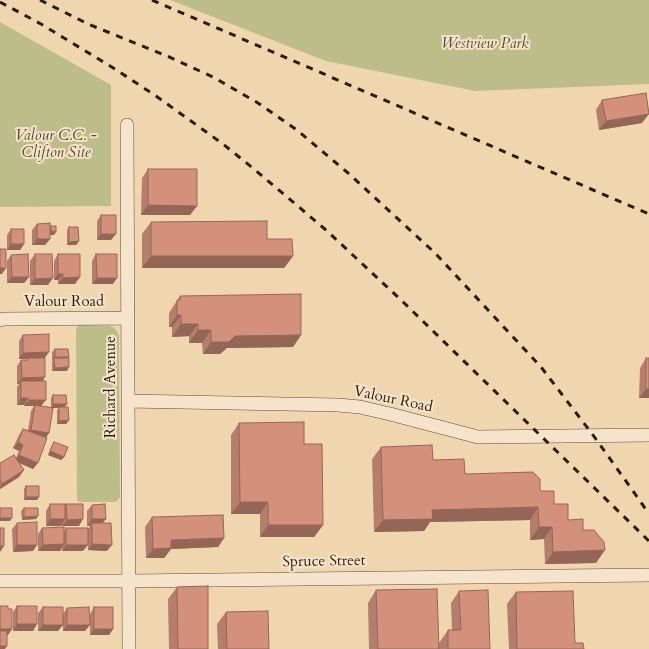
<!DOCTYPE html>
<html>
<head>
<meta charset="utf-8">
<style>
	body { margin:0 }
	canvas { display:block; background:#f0d6af }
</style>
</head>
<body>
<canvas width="649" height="649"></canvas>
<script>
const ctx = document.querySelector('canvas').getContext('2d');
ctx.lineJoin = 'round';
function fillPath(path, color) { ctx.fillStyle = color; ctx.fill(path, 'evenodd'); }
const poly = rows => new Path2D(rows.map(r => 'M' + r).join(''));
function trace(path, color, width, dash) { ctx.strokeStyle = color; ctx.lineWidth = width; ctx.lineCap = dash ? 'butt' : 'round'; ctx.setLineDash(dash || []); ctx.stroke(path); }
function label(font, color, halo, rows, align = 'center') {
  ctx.font = font + ' Cardo,serif'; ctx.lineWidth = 4; ctx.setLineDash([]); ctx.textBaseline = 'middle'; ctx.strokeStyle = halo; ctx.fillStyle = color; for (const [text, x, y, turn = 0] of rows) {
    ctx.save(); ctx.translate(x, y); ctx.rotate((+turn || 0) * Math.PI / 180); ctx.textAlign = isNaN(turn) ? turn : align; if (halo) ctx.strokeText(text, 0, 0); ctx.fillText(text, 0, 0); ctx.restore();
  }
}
fillPath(poly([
	[170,0,649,0,649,84,475,91,326,61],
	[0,22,111,85,111,206,0,207],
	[79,325,109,326,113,327,117,331,119,336,120,497,117,501,114,502,79,502,77,500,76,329]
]), '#bcbd88');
const minor = poly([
	[127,125,129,649],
	[0,320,4,319,128,318],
	[128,401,338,405,360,407,390,414,478,437,649,435],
	[0,581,129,581,649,575]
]);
trace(minor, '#5e4a34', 14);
trace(minor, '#f5e4cb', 13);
trace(poly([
	[40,0,88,24,167,56,213,77,258,103,297,130,348,173,435,253,541,367,593,435,638,498,649,514],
	[152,0,649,214],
	[0,2,41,24,115,69,156,96,223,144,254,169,326,230,400,299,649,541]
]), '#2d1c0b', 3, [7, 7]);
fillPath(poly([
	[602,100,642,123,599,130,596,110],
	[148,169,197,206,190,215,141,215,142,178],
	[101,215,111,240,97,240,97,221],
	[151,222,267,239,293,256,284,268,142,268,142,234],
	[37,224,50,228,51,226,54,235,50,235,50,239,45,245,32,245,32,230],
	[69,227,79,241,76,245,67,245,67,230],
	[11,229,24,244,20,250,7,250,7,235],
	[35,254,48,285,30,285,30,261],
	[58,254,75,284,58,284,58,280,54,280,54,261],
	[96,254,113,284,92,284,92,261],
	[11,255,29,277,24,283,7,283,7,261],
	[180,296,301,335,293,347,227,348,220,354,203,354,202,343,189,343,189,336,172,337,172,327,169,327,169,313],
	[23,335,45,358,42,406,51,407,51,398,53,395,65,407,69,420,66,424,57,424,57,410,59,408,53,408,46,438,33,469,19,463,19,477,0,489,0,463,16,458,19,451,13,448,19,435,23,429,28,430,31,411,34,406,24,406,24,405,17,405,17,387,19,384,17,384,17,366,21,360,27,360,28,359,19,359,19,341],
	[55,349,69,357,68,358,67,371,52,371,52,361,53,360,52,360,52,352],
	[646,358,649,358,649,398,639,398,640,368],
	[239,423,304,444,323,525,314,537,260,537,260,514,231,514,231,435],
	[54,442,64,457,61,460,48,455,52,445],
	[381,447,433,460,465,474,540,491,554,504,568,520,583,530,596,563,545,564,544,539,530,540,530,520,430,522,424,531,374,532,372,459],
	[26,486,37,500,24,500,24,489],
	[50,504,65,506,66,504,79,526,62,526,62,524,61,526,46,526,46,511],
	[92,505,103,523,107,551,88,550,88,529,90,526,87,526,87,511],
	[24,508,38,516,36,519,22,520,21,511],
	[152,517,224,538,218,547,171,549,164,558,146,558,145,527],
	[17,523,33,551,13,552,12,529],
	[42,528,64,531,66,528,83,551,62,551,62,548,60,551,38,551,38,534],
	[177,587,208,649,169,649,168,599],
	[376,590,439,649,369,649,368,603],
	[459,591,490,649,439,649,439,643,448,630,452,630,451,603],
	[516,592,575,643,584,649,509,649,507,604],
	[17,606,37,624,33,631,13,631,13,612],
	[43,607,58,631,38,631,38,613],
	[94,607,113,629,109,635,90,635,90,614],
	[67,608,85,631,63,631,63,614],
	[226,612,269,649,218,649,217,624]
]), '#b57d6b');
fillPath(poly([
	[649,114,642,123,599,130,606,121],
	[148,205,197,206,190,215,141,215],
	[51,231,56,232,54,235,49,235],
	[101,234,116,234,111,240,97,240],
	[37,239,50,239,45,245,32,245],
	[79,241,76,245,67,245,69,242],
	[11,244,24,244,20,250,7,250],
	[151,256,293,256,284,268,142,268],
	[0,268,6,268,2,274,0,274],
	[58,274,63,274,58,280,54,280],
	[12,277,29,277,24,283,7,283],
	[80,277,75,284,58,284,63,278],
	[53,278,48,285,30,285,35,279],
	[97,278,117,278,113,284,92,284],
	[177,315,181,315,172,327,169,327],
	[181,324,198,324,189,336,172,337],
	[198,330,211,330,202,343,189,343],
	[301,335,293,347,227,348,220,354,203,354,211,342,235,336],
	[49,352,44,359,19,359,23,353],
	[55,357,69,357,66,360,54,358,52,360],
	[69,367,67,371,52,371,55,368],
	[45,377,41,383,21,381,19,384,17,384,22,378],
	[646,389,649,389,649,398,639,398],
	[21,398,28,398,24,405,17,405],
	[29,400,46,400,41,406,35,405,34,406,24,406],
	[53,404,67,404,64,408,51,408],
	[69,420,66,424,57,424,59,421],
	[31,430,49,433,45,439,27,436],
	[18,442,23,445,19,451,13,448],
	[50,451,64,457,61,460,48,455],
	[19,455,38,463,33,469,15,461],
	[24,470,19,477,0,489,0,487,2,484],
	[26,497,39,497,37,500,24,500],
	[240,502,268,502,260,514,231,514],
	[538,507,530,520,430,522,424,531,374,532,383,520,432,510],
	[38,516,36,519,22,520,24,517],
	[0,518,12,518,10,521,0,521],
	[50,519,65,519,61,526,46,526],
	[83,519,79,526,62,526,67,520],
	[92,519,106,519,101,525,92,523,90,526,87,526],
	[268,525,323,525,314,537,260,537],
	[539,527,552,527,544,539,530,540],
	[224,538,218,547,171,549,164,558,146,558,153,549,171,540],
	[64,544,60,551,38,551,43,545],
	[92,544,112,545,107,551,88,550],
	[17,545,37,545,33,551,13,552],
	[66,545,88,545,83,551,62,551],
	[0,546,4,546,0,552],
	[605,550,596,563,545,564,553,552],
	[17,624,37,624,33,631,13,631],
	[43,625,63,625,58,631,38,631],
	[67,625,90,625,85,631,63,631],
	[0,629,12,629,8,635,0,635],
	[94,629,113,629,109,635,90,635],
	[0,646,7,646,5,649,0,649]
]), '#946657');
const building = poly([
	[646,93,649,114,606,121,602,100,646,93],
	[148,169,197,169,197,206,148,205,148,169],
	[101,215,116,215,116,234,101,234,101,215],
	[267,221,267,239,292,239,293,256,151,256,151,222,267,221],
	[50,223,50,239,37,239,37,224,50,223],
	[51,226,56,226,56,232,51,231,51,226],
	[69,227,78,227,79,241,69,242,69,227],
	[11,229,24,229,24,244,11,244,11,229],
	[0,249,6,249,6,268,0,268,0,249],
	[28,254,29,277,12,277,11,255,28,254],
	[35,254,52,254,53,278,35,279,35,254],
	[58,254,80,254,80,277,63,278,63,274,58,274,58,254],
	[96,254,117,254,117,278,97,278,96,254],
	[301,294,301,335,235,336,229,342,211,342,211,330,198,330,198,324,181,324,181,315,177,315,177,300,180,300,180,296,301,294],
	[49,334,49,352,23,353,23,335,49,334],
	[55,349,68,349,69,357,55,357,55,349],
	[28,358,45,358,45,377,22,378,21,360,28,360,28,358],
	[54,358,69,358,69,367,55,368,54,358],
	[646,358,649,358,649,389,646,389,646,358],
	[21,381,46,381,46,400,29,400,28,398,21,398,21,381],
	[53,395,66,395,67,404,53,404,53,395],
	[35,405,53,408,49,433,31,430,35,405],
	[59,407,68,407,69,420,59,421,59,407],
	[304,422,304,444,322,444,323,525,268,525,268,502,240,502,239,423,304,422],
	[23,429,47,438,38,463,19,455,23,445,18,442,23,429],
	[54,442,68,447,64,457,50,451,54,442],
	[432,445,433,460,464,459,465,474,533,472,540,479,540,491,554,491,554,504,568,504,568,520,583,519,583,530,594,530,604,542,605,550,553,552,552,527,539,527,538,507,432,510,433,519,383,520,381,447,432,445],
	[14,455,24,470,2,484,0,479,0,463,14,455],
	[26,486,39,486,39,497,26,497,26,486],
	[50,504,65,504,65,519,50,519,50,504],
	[66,504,83,504,83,519,67,520,66,504],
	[105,504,106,519,92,519,92,505,105,504],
	[0,508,12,508,12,518,0,518,0,508],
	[24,508,38,508,38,516,24,517,24,508],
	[223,515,224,538,171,540,171,548,153,549,152,517,223,515],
	[37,522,37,545,17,545,17,523,37,522],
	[92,523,111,523,112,545,92,544,92,523],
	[64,527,64,544,43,545,42,528,64,527],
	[0,528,4,528,4,546,0,546,0,528],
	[66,528,88,528,88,545,66,545,66,528],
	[208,586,208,649,178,649,177,587,208,586],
	[437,589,439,649,378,649,376,590,437,589],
	[488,590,490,649,448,649,448,630,461,630,459,591,488,590],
	[573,591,575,643,583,643,584,649,517,649,516,592,573,591],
	[0,606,8,606,8,609,12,609,12,629,0,629,0,606],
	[17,606,37,606,37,624,17,624,17,606],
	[43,607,63,607,63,625,43,625,43,607],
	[89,607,90,625,67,625,67,608,89,607],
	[94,607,113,607,113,629,94,629,94,607],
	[268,611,269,649,227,649,226,612,268,611],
	[0,631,7,631,7,646,0,646,0,631]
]);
fillPath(building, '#d3917c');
trace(building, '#946657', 1);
label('italic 15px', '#584c30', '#f5e4cb', [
	["Westview Park",485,45],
	["Valour C.C. -",56,137],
	["Clifton Site",56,154]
]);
label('15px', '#2d1c0b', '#f5e4cb', [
	["Valour Road",64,303],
	["Richard Avenue",112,387,-90],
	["Valour Road",393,400,12],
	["Spruce Street",324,562,-1]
]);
</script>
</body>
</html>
